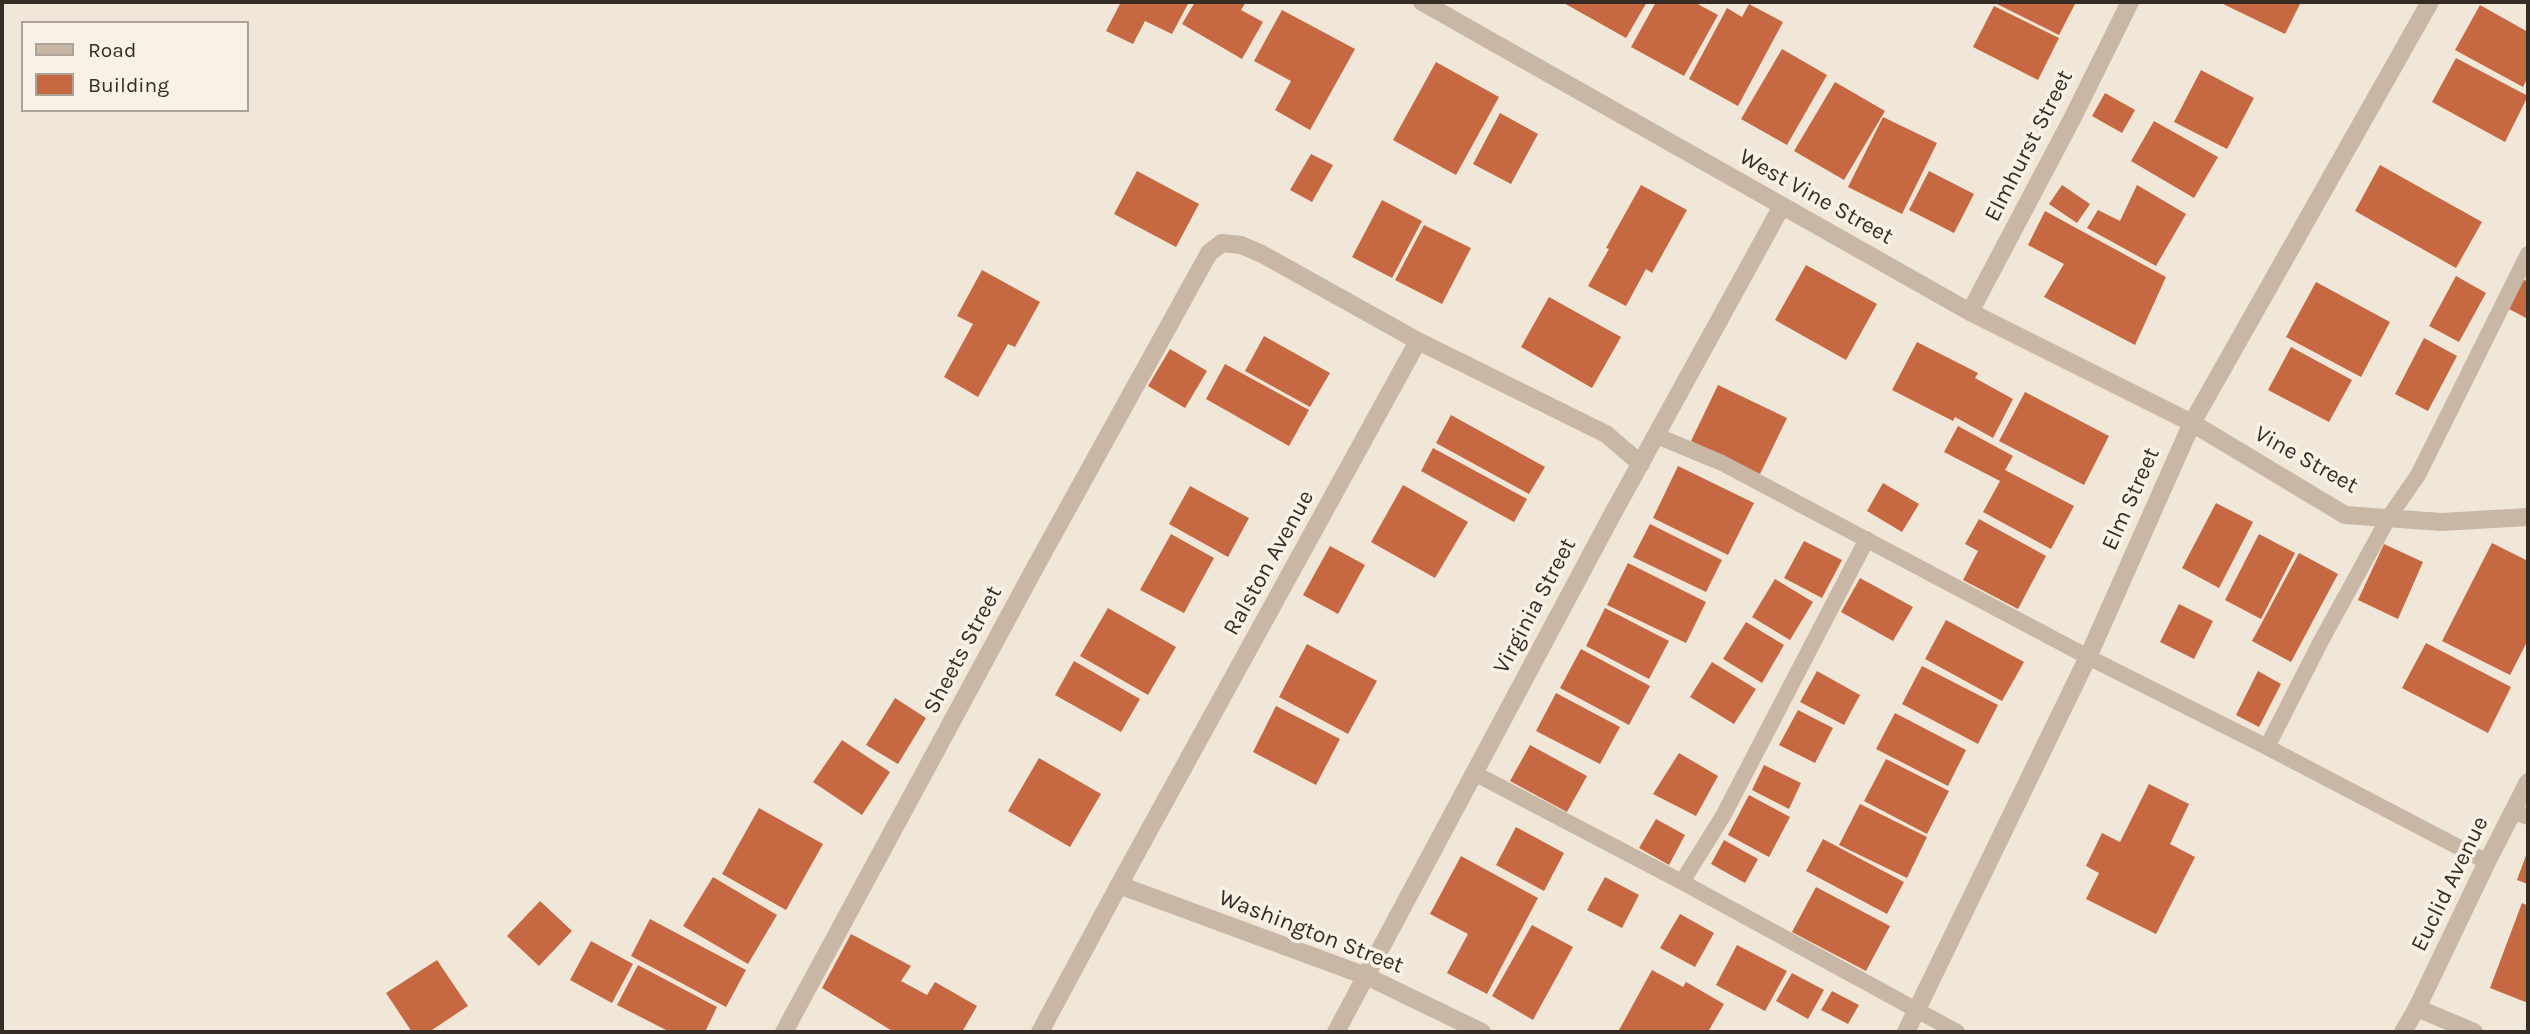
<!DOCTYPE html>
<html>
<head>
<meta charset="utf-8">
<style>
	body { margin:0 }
	#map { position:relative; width:2530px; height:1034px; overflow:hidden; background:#f1e7d9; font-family:Karla,sans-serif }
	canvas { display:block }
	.frame { position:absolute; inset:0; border:4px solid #352c26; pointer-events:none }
	.legend { position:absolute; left:21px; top:21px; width:228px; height:91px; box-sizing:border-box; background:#f9f1e5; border:2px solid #aba299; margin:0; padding:9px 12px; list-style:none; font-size:21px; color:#352c26 }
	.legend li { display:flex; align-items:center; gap:14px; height:35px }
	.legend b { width:35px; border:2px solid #aba299 }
</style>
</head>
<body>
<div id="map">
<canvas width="2530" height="1034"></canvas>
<div class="frame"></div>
<ul class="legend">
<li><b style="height:9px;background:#c9b7a5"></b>Road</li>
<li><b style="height:19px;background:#c66942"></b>Building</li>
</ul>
</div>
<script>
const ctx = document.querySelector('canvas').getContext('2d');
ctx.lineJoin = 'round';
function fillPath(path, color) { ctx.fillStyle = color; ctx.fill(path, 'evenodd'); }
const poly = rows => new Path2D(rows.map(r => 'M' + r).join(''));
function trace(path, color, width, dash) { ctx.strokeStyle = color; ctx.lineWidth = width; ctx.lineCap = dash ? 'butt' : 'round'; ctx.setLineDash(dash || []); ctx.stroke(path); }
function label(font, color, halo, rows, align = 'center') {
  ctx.font = font + ' Karla,sans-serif'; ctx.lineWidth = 7; ctx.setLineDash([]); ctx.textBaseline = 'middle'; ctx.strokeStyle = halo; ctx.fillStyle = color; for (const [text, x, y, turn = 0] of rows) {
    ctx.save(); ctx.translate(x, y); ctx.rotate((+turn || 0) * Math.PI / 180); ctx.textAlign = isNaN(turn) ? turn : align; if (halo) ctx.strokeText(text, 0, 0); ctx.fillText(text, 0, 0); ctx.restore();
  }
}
fillPath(poly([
	[1121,2,1189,2,1172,34,1145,21,1133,44,1106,31],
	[1195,2,1246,2,1241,10,1263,22,1242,59,1182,24],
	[1562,2,1647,2,1626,38],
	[1656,2,1694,2,1718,15,1684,76,1631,47],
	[1993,2,2076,2,2059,35],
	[2219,2,2301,2,2285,34],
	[1749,4,1783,22,1738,106,1689,79,1727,8,1742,17],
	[2480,5,2528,32,2528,77,2523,87,2455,50],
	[1994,6,2059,38,2038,80,1973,47],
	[1282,10,1355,49,1310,130,1275,110,1291,81,1254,61],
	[1782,49,1827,75,1787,145,1741,119],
	[2456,58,2528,96,2505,142,2432,102],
	[1436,62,1499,97,1456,175,1393,140],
	[2201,70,2254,98,2227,149,2174,122],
	[1835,82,1885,111,1844,180,1794,151],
	[2105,93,2135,110,2122,133,2092,116],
	[1500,113,1538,134,1511,184,1473,164],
	[1883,117,1937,143,1902,214,1848,187],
	[2154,121,2218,157,2194,198,2131,161],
	[1311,154,1333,165,1312,202,1290,190],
	[2380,165,2482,222,2456,268,2355,211],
	[1137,171,1199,204,1176,247,1114,214],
	[1929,171,1974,194,1954,233,1909,210],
	[1641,185,1687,210,1652,273,1646,269,1626,306,1588,286,1609,249,1606,248],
	[2062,185,2090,204,2077,223,2049,204],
	[2137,185,2186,214,2156,266,2087,228,2098,210,2120,221],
	[1382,200,1422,221,1392,278,1352,257],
	[2045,211,2166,277,2135,345,2044,297,2064,264,2028,245],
	[1424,225,1471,248,1442,304,1395,280],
	[1806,265,1877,304,1846,360,1775,320],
	[982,270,1040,302,1015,347,1008,344,978,397,944,377,973,324,957,316],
	[2456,276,2486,293,2459,342,2429,326],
	[2523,279,2528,282,2528,319,2509,309],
	[2316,282,2390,322,2361,377,2286,337],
	[1549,297,1621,337,1592,388,1521,347],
	[1264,336,1330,373,1310,407,1245,371],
	[2424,338,2457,356,2428,411,2395,394],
	[1917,342,1978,373,1975,378,2013,399,1993,438,1955,417,1953,421,1892,390],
	[2291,347,2352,380,2329,422,2268,390],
	[1170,349,1207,371,1185,408,1148,386],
	[1225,364,1309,410,1289,446,1206,399],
	[1718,385,1787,418,1760,474,1691,441],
	[2025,392,2109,436,2084,485,1999,441],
	[1451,415,1545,467,1529,494,1436,443],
	[1958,426,2013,456,2005,470,2074,506,2051,549,1983,512,2000,481,1944,452],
	[1433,448,1527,499,1514,522,1421,471],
	[1678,466,1754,503,1728,555,1653,518],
	[1883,483,1919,504,1902,532,1867,511],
	[1403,485,1468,522,1435,578,1371,542],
	[1190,486,1249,518,1228,557,1169,524],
	[2216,503,2253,522,2219,588,2182,568],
	[1979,519,2046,556,2018,609,1963,580,1978,551,1965,544],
	[1650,524,1722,560,1706,592,1633,557],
	[1171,534,1214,558,1184,613,1140,590],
	[2259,534,2295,553,2261,619,2225,600],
	[1804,541,1842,560,1822,598,1784,578],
	[2492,543,2528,561,2528,640,2510,675,2442,641],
	[2384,544,2423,562,2398,619,2358,600],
	[1330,546,1365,565,1338,614,1303,595],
	[2299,553,2338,574,2291,662,2252,641],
	[1628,563,1706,602,1686,643,1607,605],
	[1860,578,1913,607,1893,641,1841,612],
	[1775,579,1813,602,1790,640,1752,617],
	[2179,604,2213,621,2194,659,2160,642],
	[1108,608,1176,647,1148,695,1080,656],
	[1605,608,1669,641,1649,679,1586,646],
	[1946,620,2024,662,2002,701,1925,659],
	[1746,622,1784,645,1762,683,1723,659],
	[2426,643,2511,687,2488,733,2402,688],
	[1307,644,1377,681,1348,734,1279,697],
	[1581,649,1650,686,1629,725,1560,688],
	[1074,661,1140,699,1121,732,1055,695],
	[1712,662,1756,689,1734,724,1690,697],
	[1922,666,1998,705,1978,744,1902,704],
	[1817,671,1860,695,1844,725,1800,702],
	[2258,671,2281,684,2259,727,2236,715],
	[1556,693,1620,727,1600,764,1536,731],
	[895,698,926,718,898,764,866,745],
	[1276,706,1340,739,1316,785,1253,752],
	[1798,710,1833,728,1815,763,1779,745],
	[1895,713,1966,750,1948,786,1876,749],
	[842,740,890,772,862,815,813,782],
	[1530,745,1587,776,1567,812,1510,781],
	[1679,753,1718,776,1696,816,1653,794],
	[1039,758,1101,794,1070,847,1008,811],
	[1886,759,1949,791,1927,834,1864,801],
	[1764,765,1801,783,1789,809,1752,790],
	[2149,784,2189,804,2170,844,2195,857,2156,934,2086,899,2099,873,2086,866,2102,833,2120,842],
	[1749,795,1790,817,1769,857,1728,835],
	[1860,804,1927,837,1907,878,1839,845],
	[759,808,823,844,786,910,722,874],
	[1656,819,1685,835,1669,865,1639,848],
	[1516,827,1564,853,1544,891,1496,865],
	[1823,839,1904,882,1887,914,1806,871],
	[1724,840,1758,859,1745,883,1711,864],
	[2528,850,2528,884,2517,880],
	[1461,856,1538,898,1487,994,1447,973,1468,934,1430,914],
	[713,877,777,915,748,964,683,926],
	[1605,877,1639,895,1622,928,1587,910],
	[1816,887,1890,926,1866,971,1792,932],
	[540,901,572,931,539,966,507,936],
	[2522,903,2528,906,2528,1003,2490,988],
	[1680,914,1714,933,1695,967,1660,948],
	[650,919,746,970,726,1007,631,956],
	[1532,925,1573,947,1533,1020,1492,996],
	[851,934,911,966,901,981,927,995,935,982,977,1006,962,1032,894,1032,822,988],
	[591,941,633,964,612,1003,570,980],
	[1737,945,1787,971,1765,1011,1716,985],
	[437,960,468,1006,429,1032,412,1032,386,993],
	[638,965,717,1007,705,1032,670,1032,617,1005],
	[1652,970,1683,987,1686,982,1724,1004,1708,1032,1618,1032],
	[1792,973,1824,990,1808,1019,1776,1001],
	[1832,991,1859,1005,1848,1024,1821,1010]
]), '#c66942');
trace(poly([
	[1657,436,1722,463,2088,657,2267,747,2487,862],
	[2267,747,2321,641,2389,517,2418,475,2528,254],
	[1474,773,1682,882,1957,1032],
	[2513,812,2528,817],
	[1682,882,1723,816,1867,539]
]), '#c9b7a5', 16);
trace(poly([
	[1422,2,1970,312,2192,423,2345,515,2441,522,2528,517],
	[1970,312,2072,119,2130,2],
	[1119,885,1366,976,1482,1032],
	[2417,1008,2487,862,2528,782],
	[784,1032,1037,564,1209,253,1222,243,1241,245,1262,254,1418,341,1606,434,1641,464],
	[1040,1032,1119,885,1418,341],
	[1336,1032,1611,517,1782,206],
	[1906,1032,2088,657,2192,423,2430,2]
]), '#c9b7a5', 18);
trace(poly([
	[2403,1032,2417,1008,2474,1032]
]), '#c9b7a5', 18);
label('23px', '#352c26', '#f9f1e5', [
	["Elmhurst Street",2029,146,-63],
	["West Vine Street",1816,197,29],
	["Vine Street",2306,460,29],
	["Elm Street",2131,499,-66],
	["Ralston Avenue",1269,563,-61],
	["Virginia Street",1535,606,-62],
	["Sheets Street",963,650,-62],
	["Euclid Avenue",2450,884,-64],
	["Washington Street",1311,932,21]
]);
</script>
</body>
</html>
